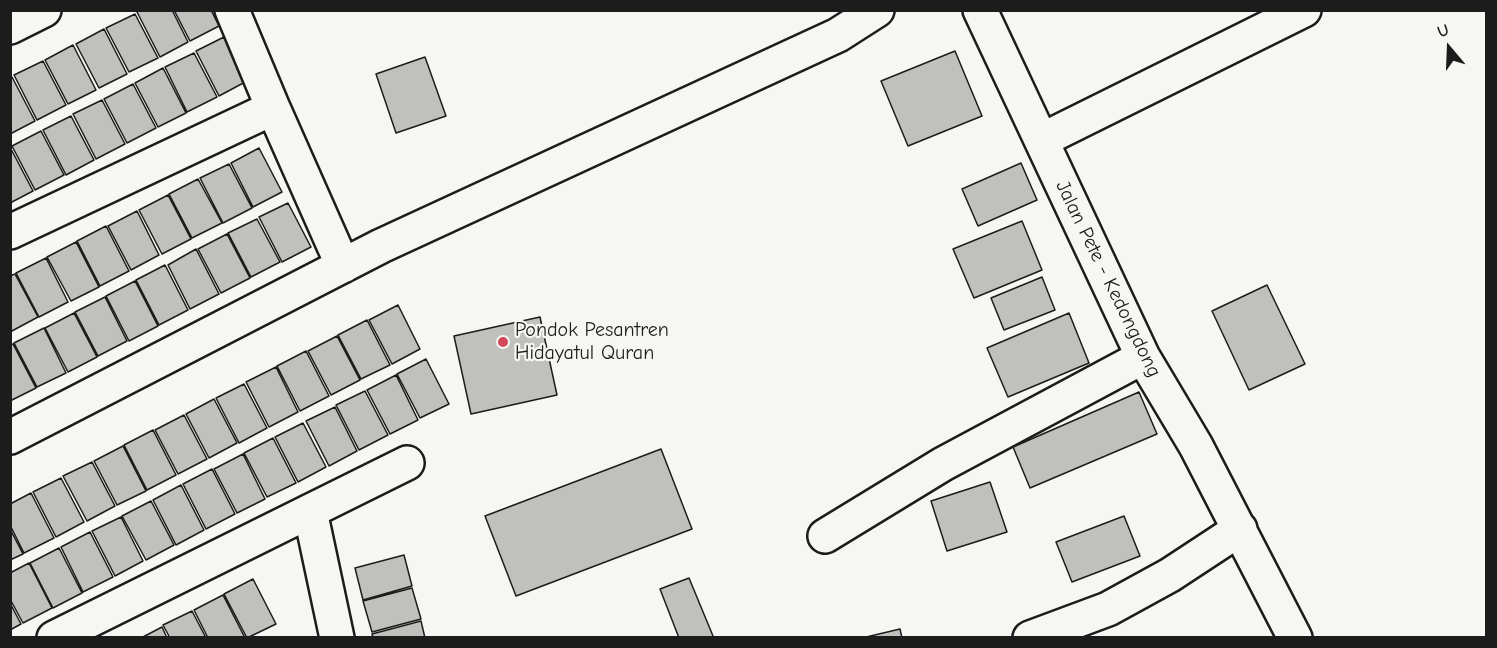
<!DOCTYPE html>
<html>
<head>
<meta charset="utf-8">
<style>
	body { margin:0 }
	#map { position:relative; width:1497px; height:648px; overflow:hidden; background:#f6f6f2; font-family:"Comic Neue",sans-serif }
	canvas { display:block }
	.frame { position:absolute; inset:0; border:12px solid #1c1c1c; pointer-events:none }
	.north { position:absolute; left:1419px; top:18px; width:60px; height:60px; -webkit-text-stroke:4px #f6f6f2; paint-order:stroke; rotate:341deg; font-size:16px; font-weight:700; line-height:24px; text-align:center; color:#1c1c1c }
	.north::after { content:''; display:block; margin:auto; width:21px; height:27px; background:#1c1c1c; clip-path:polygon(50% 0,100% 100%,50% 72%,0 100%) }
</style>
</head>
<body>
<div id="map">
<canvas width="1497" height="648"></canvas>
<div class="frame"></div>
<div class="north">U</div>
</div>
<script>
const ctx = document.querySelector('canvas').getContext('2d');
ctx.lineJoin = 'round';
function fillPath(path, color) { ctx.fillStyle = color; ctx.fill(path, 'evenodd'); }
const poly = rows => new Path2D(rows.map(r => 'M' + r).join(''));
function trace(path, color, width, dash) { ctx.strokeStyle = color; ctx.lineWidth = width; ctx.lineCap = dash ? 'butt' : 'round'; ctx.setLineDash(dash || []); ctx.stroke(path); }
function label(font, color, halo, rows, align = 'center') {
  ctx.font = font + ' "Comic Neue",sans-serif'; ctx.lineWidth = 4.5; ctx.setLineDash([]); ctx.textBaseline = 'middle'; ctx.strokeStyle = halo; ctx.fillStyle = color; for (const [text, x, y, turn = 0] of rows) {
    ctx.save(); ctx.translate(x, y); ctx.rotate((+turn || 0) * Math.PI / 180); ctx.textAlign = isNaN(turn) ? turn : align; if (halo) ctx.strokeText(text, 0, 0); ctx.fillText(text, 0, 0); ctx.restore();
  }
}
const building = poly([
	[140,10,172,10,188,42,160,57,137,12,140,10],
	[174,10,211,10,219,26,190,41,174,10],
	[135,14,158,58,129,72,106,28,135,14],
	[104,29,127,74,99,88,76,44,104,29],
	[224,37,247,81,219,96,196,51,224,37],
	[73,45,96,90,68,104,45,60,73,45],
	[955,51,982,116,908,146,881,81,955,51],
	[194,53,217,97,187,112,165,67,194,53],
	[425,57,446,116,396,133,376,74,425,57],
	[43,61,66,105,37,120,14,75,43,61],
	[163,68,186,113,158,127,135,83,163,68],
	[12,77,35,121,10,134,10,78,12,77],
	[133,84,156,128,127,143,104,99,133,84],
	[102,100,125,144,96,159,73,114,102,100],
	[71,116,94,160,66,175,43,130,71,116],
	[41,131,64,175,35,190,12,146,41,131],
	[10,147,33,191,10,203,10,147],
	[259,148,282,192,253,207,231,163,259,148],
	[1021,163,1037,200,978,226,962,189,1021,163],
	[229,164,252,208,223,223,200,178,229,164],
	[198,179,222,223,192,238,169,194,198,179],
	[168,195,191,239,162,254,139,210,168,195],
	[288,203,311,247,282,262,259,217,288,203],
	[137,211,159,255,131,270,108,226,137,211],
	[257,219,280,262,251,277,228,233,257,219],
	[1022,221,1042,270,974,298,953,249,1022,221],
	[106,226,129,271,100,286,77,241,106,226],
	[227,234,250,278,221,293,198,249,227,234],
	[76,242,99,287,71,301,47,257,76,242],
	[196,249,219,294,190,309,168,265,196,249],
	[46,258,68,302,39,317,16,273,46,258],
	[165,265,188,310,159,325,136,280,165,265],
	[15,274,38,317,10,332,10,276,15,274],
	[1042,277,1055,310,1004,330,991,298,1042,277],
	[135,281,158,326,129,341,106,296,135,281],
	[1267,285,1305,364,1249,390,1212,311,1267,285],
	[105,297,127,341,98,356,75,312,105,297],
	[398,305,420,349,392,364,369,320,398,305],
	[74,313,97,357,68,372,45,328,74,313],
	[1069,313,1089,363,1008,397,987,348,1069,313],
	[540,317,557,395,471,414,454,336,540,317],
	[367,320,390,365,361,379,338,335,367,320],
	[44,328,66,373,37,387,14,343,44,328],
	[337,336,360,380,331,395,308,351,337,336],
	[13,344,36,388,10,401,10,345,13,344],
	[306,351,329,396,300,411,277,366,306,351],
	[426,359,449,404,420,418,397,374,426,359],
	[276,367,298,412,269,427,246,382,276,367],
	[396,375,418,420,390,434,367,390,396,375],
	[244,384,267,428,239,443,216,398,244,384],
	[365,391,388,435,359,450,336,405,365,391],
	[1139,392,1157,434,1030,488,1013,447,1139,392],
	[214,399,237,443,209,458,186,414,214,399],
	[335,407,357,451,329,466,306,421,335,407],
	[184,415,207,459,178,474,155,430,184,415],
	[303,423,326,467,298,482,275,437,303,423],
	[153,430,176,475,147,490,124,445,153,430],
	[273,438,296,483,267,497,244,453,273,438],
	[123,446,146,491,117,505,94,461,123,446],
	[661,449,692,529,516,596,485,516,661,449],
	[243,454,265,499,237,513,214,469,243,454],
	[92,462,115,506,87,521,63,476,92,462],
	[212,469,235,514,206,529,183,484,212,469],
	[61,478,84,522,56,537,33,492,61,478],
	[990,482,1007,532,947,551,931,501,990,482],
	[181,485,204,530,176,545,153,500,181,485],
	[31,493,54,538,24,553,10,525,10,504,31,493],
	[151,501,174,545,146,560,122,516,151,501],
	[1124,516,1140,556,1072,582,1056,542,1124,516],
	[121,517,143,561,115,576,92,531,121,517],
	[10,529,23,554,10,560,10,529],
	[90,532,113,577,83,592,61,547,90,532],
	[59,548,82,593,53,608,30,563,59,548],
	[404,555,412,586,363,600,355,568,404,555],
	[29,563,52,608,23,623,10,599,10,573,29,563],
	[689,578,713,636,710,638,679,638,660,589,689,578],
	[253,579,276,624,247,638,224,594,253,579],
	[412,588,421,619,372,632,363,601,412,588],
	[223,595,245,638,208,638,194,610,223,595],
	[10,603,21,624,10,630,10,603],
	[192,611,206,638,170,638,163,625,192,611],
	[421,621,425,638,373,638,372,634,421,621],
	[162,627,167,638,141,638,162,627],
	[900,629,902,638,862,638,900,629]
]);
fillPath(building, '#c0c0bd');
trace(building, '#1c1c1c', 1.5);
const minor = poly([
	[980,10,1143,357,1196,446,1295,638],
	[10,27,44,10],
	[273,108,343,266],
	[1042,140,1304,10],
	[10,232,273,108,232,10],
	[10,437,381,246,838,35,877,10],
	[310,511,337,638],
	[825,536,943,464,1143,357],
	[54,638,407,463],
	[1030,638,1108,609,1170,575,1240,529]
]);
trace(minor, '#1c1c1c', 38);
trace(minor, '#f6f6f2', 33);
for (const [x, y, r, color] of [
	[503,342,6,"#d1495b"]
]) { const dot = new Path2D(); dot.arc(x, y, r, 0, 2 * Math.PI); ctx.fillStyle = color; ctx.fill(dot); trace(dot, '#f6f6f2', 2); }
label('20px', '#1c1c1c', '#f6f6f2', [
	["Jalan Pete - Kedongdong",1108,279,64]
]);
label('20px', '#1c1c1c', '#f6f6f2', [
	["Pondok Pesantren",515,330],
	["Hidayatul Quran",515,353]
], 'left');
</script>
</body>
</html>
